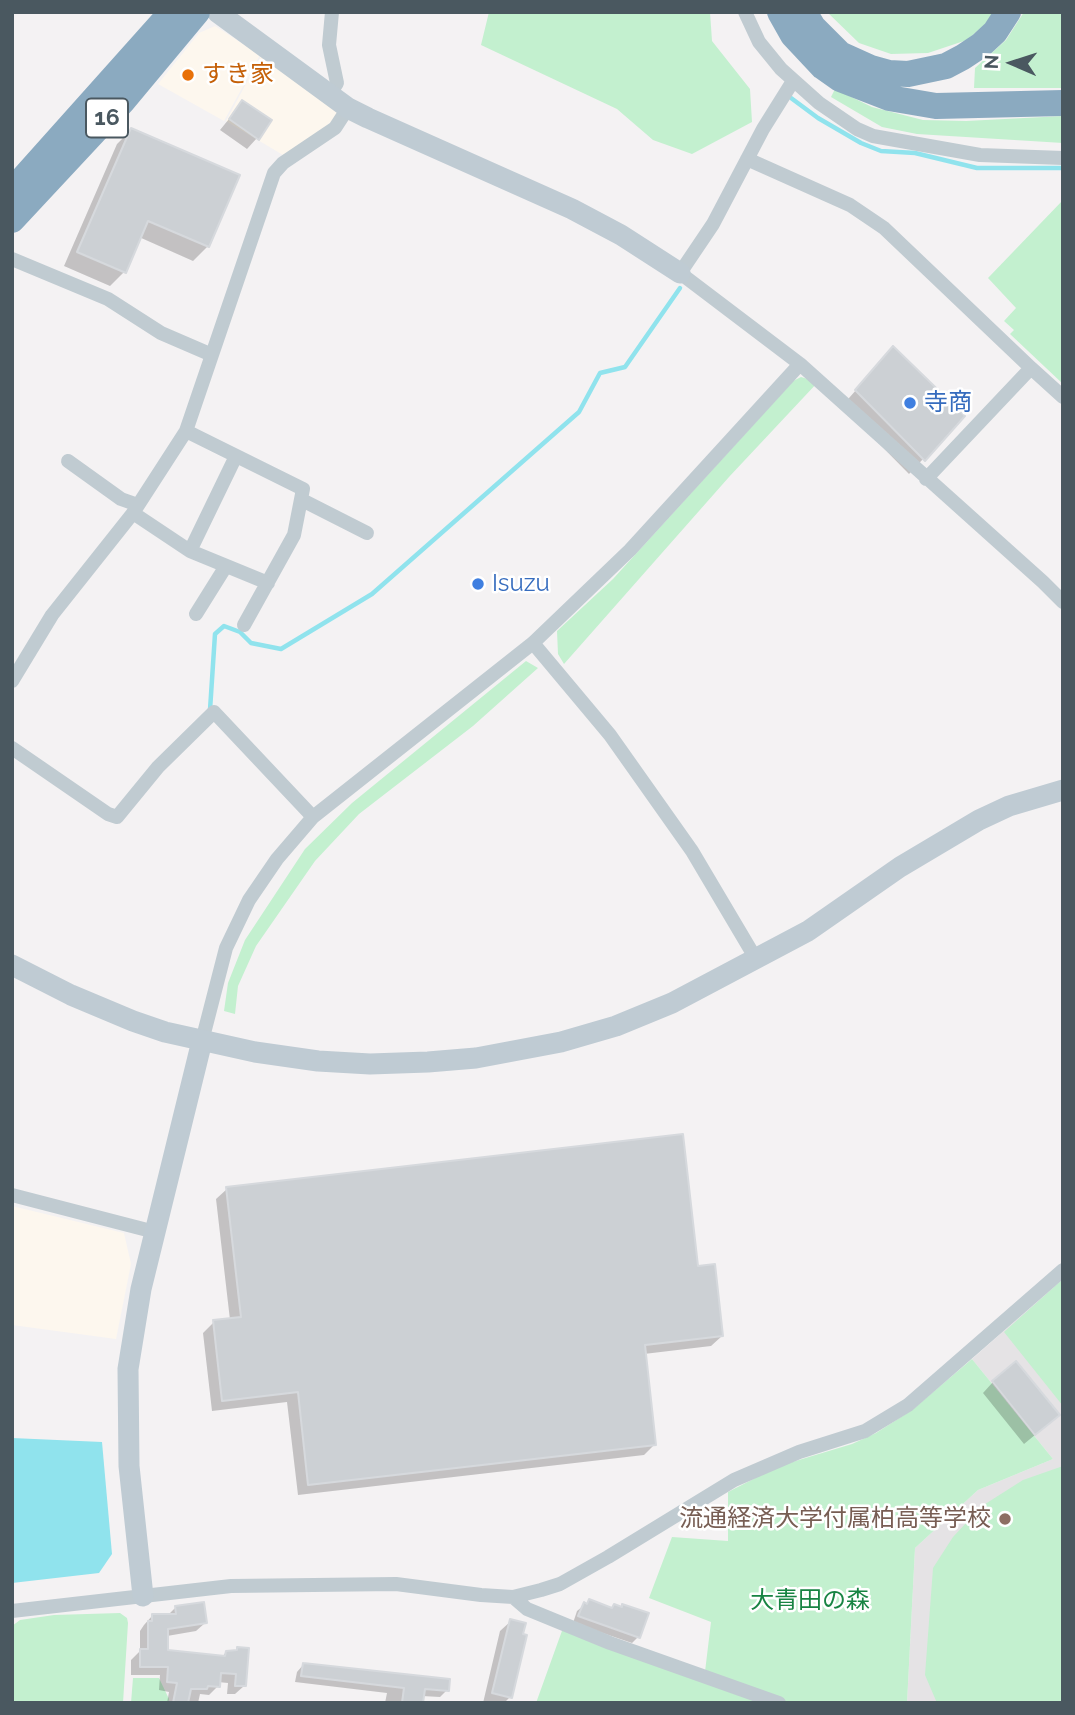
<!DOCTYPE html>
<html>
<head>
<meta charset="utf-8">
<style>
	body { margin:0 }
	#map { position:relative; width:1075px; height:1715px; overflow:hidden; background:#f4f2f3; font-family:Raleway,sans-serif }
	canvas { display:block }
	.frame { position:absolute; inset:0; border:14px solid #4a5860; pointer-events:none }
	.north { position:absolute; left:977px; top:28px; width:70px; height:70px; -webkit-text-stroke:5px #fff; paint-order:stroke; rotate:273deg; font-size:19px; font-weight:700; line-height:28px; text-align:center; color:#4a5860 }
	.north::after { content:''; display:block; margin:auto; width:24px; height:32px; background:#4a5860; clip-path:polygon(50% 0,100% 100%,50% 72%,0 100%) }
</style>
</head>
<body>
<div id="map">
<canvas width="1075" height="1715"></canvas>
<div class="frame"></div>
<div class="north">N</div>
</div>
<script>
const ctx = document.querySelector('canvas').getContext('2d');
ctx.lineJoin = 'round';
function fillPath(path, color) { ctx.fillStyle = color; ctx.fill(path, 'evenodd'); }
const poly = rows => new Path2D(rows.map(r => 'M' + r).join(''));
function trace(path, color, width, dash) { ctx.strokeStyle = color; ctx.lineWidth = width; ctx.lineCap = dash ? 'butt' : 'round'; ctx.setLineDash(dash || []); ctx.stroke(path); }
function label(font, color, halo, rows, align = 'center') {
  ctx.font = font + ' Raleway,"Noto Sans JP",sans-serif'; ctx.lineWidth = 5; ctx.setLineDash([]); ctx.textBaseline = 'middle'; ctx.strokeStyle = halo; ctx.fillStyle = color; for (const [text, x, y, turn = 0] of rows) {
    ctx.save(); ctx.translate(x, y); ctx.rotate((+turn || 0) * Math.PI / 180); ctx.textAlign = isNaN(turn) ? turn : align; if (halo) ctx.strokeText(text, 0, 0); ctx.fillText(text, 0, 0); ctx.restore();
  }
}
fillPath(poly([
	[215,26,260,55,224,121,158,84,199,33],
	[262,54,337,110,338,114,322,131,283,155,226,121],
	[12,1206,124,1233,131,1264,116,1339,12,1325]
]), '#fdf7ee');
fillPath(poly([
	[1063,1279,1063,1703,907,1703,915,1548,978,1490,1053,1459,972,1359]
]), '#e5e3e5');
fillPath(poly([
	[489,12,710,12,712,41,750,89,752,122,692,154,653,140,617,109,481,45],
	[827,12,999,12,967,40,928,53,891,54,859,43],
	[1024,12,1063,12,1063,88,974,88,975,68,1006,40],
	[835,89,872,107,923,120,966,121,1063,116,1063,143,917,134,882,127,831,97],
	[1063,200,1063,384,1010,334,1014,330,1004,321,1016,308,988,278],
	[801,377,818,382,729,477,564,664,558,654,557,631,613,579,793,381],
	[526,661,538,668,473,726,359,814,315,861,256,946,238,986,235,1014,224,1011,228,983,245,940,305,849,352,803],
	[1063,1279,1063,1406,1004,1332],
	[972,1359,1053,1459,978,1490,915,1548,907,1703,536,1703,563,1628,704,1680,711,1622,649,1598,672,1537,728,1541,728,1492,779,1466,852,1444,876,1433,912,1410],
	[1063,1466,1063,1703,937,1703,925,1675,933,1568,953,1537,982,1506,1023,1480],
	[120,1613,127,1618,128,1623,123,1703,12,1703,12,1626,20,1620,54,1615],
	[133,1678,159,1678,169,1699,168,1703,131,1703]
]), '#c3f0cf');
fillPath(poly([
	[12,1438,102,1442,112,1554,99,1573,12,1583]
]), '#90e3ed');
fillPath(poly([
	[242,103,257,138,247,149,220,130],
	[131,130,208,246,193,261,139,237,124,272,110,286,64,266,117,144],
	[893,348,963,416,909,474,842,406],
	[227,1189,696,1268,722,1336,711,1346,644,1354,655,1444,644,1455,298,1495,287,1402,212,1411,203,1333,214,1322,230,1320,216,1199],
	[993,1382,1047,1425,1024,1444,983,1393],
	[589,1601,611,1610,623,1606,638,1637,632,1643,573,1623,577,1611],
	[176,1607,205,1623,196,1631,167,1636,167,1652,222,1657,226,1652,235,1652,238,1649,244,1686,235,1694,227,1694,228,1683,218,1682,218,1686,209,1695,200,1694,198,1703,167,1703,169,1692,159,1690,160,1675,131,1675,131,1660,140,1651,140,1631,144,1625,152,1616,167,1616],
	[511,1621,521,1635,510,1697,504,1703,483,1703,500,1631],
	[303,1665,447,1690,440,1697,422,1696,421,1703,385,1703,387,1693,295,1682,297,1672]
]), '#0003');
trace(poly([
	[791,98,818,118,861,143,881,151,915,153,977,168,1063,168],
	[210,710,215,634,224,626,240,632,251,643,281,649,372,594,579,412,600,373,625,367,680,288]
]), '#90e3ed', 4.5);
const building = poly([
	[242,100,272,120,259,140,229,119,242,100],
	[131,128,240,175,209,247,148,221,126,273,77,252,131,128],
	[893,346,965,416,925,461,855,390,893,346],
	[683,1134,698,1266,715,1264,723,1336,645,1345,656,1445,308,1485,298,1392,222,1401,213,1320,241,1317,226,1187,683,1134],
	[1016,1361,1060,1415,1035,1435,992,1381,1016,1361],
	[589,1599,612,1608,614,1604,622,1607,622,1604,649,1613,640,1638,578,1616,584,1602,587,1604,589,1599],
	[204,1602,207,1623,168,1629,168,1650,225,1656,226,1651,237,1650,237,1647,249,1648,246,1686,235,1686,236,1674,221,1673,220,1687,208,1686,207,1689,191,1689,188,1703,173,1703,177,1683,167,1682,168,1667,140,1667,140,1649,148,1649,148,1621,152,1621,152,1614,176,1614,175,1606,204,1602],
	[510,1619,526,1623,523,1634,527,1635,512,1698,492,1693,510,1619],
	[303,1663,450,1679,449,1691,425,1689,423,1703,402,1703,404,1688,301,1676,303,1663]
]);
fillPath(building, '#ccd0d4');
trace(building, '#d6d9dd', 2);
trace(poly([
	[745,12,759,42,781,69,819,103,857,129,873,136,980,155,1063,158],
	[793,81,763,129,713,224,680,273,800,364,1043,582,1063,602],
	[330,94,337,83,329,45,332,12],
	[747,159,850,205,884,228,1031,368],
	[12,259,108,299,161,333,212,355],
	[186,431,303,489,294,535,244,625],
	[68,461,121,499,138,505],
	[926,479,1031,368,1063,397],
	[302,500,367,533],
	[133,513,190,551,268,583],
	[190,551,236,456],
	[196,614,226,566],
	[533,643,610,735,692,851,756,959],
	[12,681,52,615,133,513,186,431,274,173,283,163,335,128,348,108],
	[12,748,108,814,117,817,158,767,214,712,313,817],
	[202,1041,226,948,249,900,277,859,313,817,533,643,630,550,800,364],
	[12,1195,155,1232],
	[513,1597,527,1609,610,1643,779,1703],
	[12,1611,231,1586,396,1584,481,1595,513,1597,541,1590,560,1584,608,1557,734,1480,799,1452,865,1431,908,1405,1063,1270]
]), '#c0cbd1', 14);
trace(poly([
	[217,12,348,108,368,118,572,209,621,235,680,273],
	[12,965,71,995,133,1021,165,1032,255,1052,318,1061,370,1064,428,1062,476,1058,561,1042,616,1026,672,1003,808,931,900,867,979,820,1009,806,1063,790],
	[143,1596,129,1466,128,1369,141,1289,202,1041]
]), '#bfcbd3', 21);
trace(poly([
	[780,12,793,35,823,67,840,79,889,98,936,106,1063,103],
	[804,12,813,27,840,54,871,68,889,73,908,74,946,66,963,57,981,45,995,32,1008,12],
	[12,191,172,12],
	[12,220,122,102,197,12]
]), '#8baac0', 26);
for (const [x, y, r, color] of [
	[188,75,7,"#e8710a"],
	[910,403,7,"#3f7fe0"],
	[478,584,7,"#3f7fe0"],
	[1005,1519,7,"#8d6e63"]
]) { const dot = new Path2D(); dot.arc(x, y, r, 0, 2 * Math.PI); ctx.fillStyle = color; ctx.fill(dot); trace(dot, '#fff', 2.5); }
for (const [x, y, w] of [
	[107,118,42]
]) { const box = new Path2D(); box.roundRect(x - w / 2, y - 19.5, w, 39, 5); ctx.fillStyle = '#fff'; ctx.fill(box); trace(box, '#4a5860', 2); }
label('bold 23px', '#4a5860', null, [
	["16",107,118]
]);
label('24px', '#c56008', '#fff', [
	["すき家",202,75]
], 'left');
label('24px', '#366cbe', '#fff', [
	["寺商",924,403],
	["Isuzu",492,584]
], 'left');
label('24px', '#785e54', '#fff', [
	["流通経済大学付属柏高等学校",991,1519]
], 'right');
label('24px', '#188443', '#fff', [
	["大青田の森",810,1601]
]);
</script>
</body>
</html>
